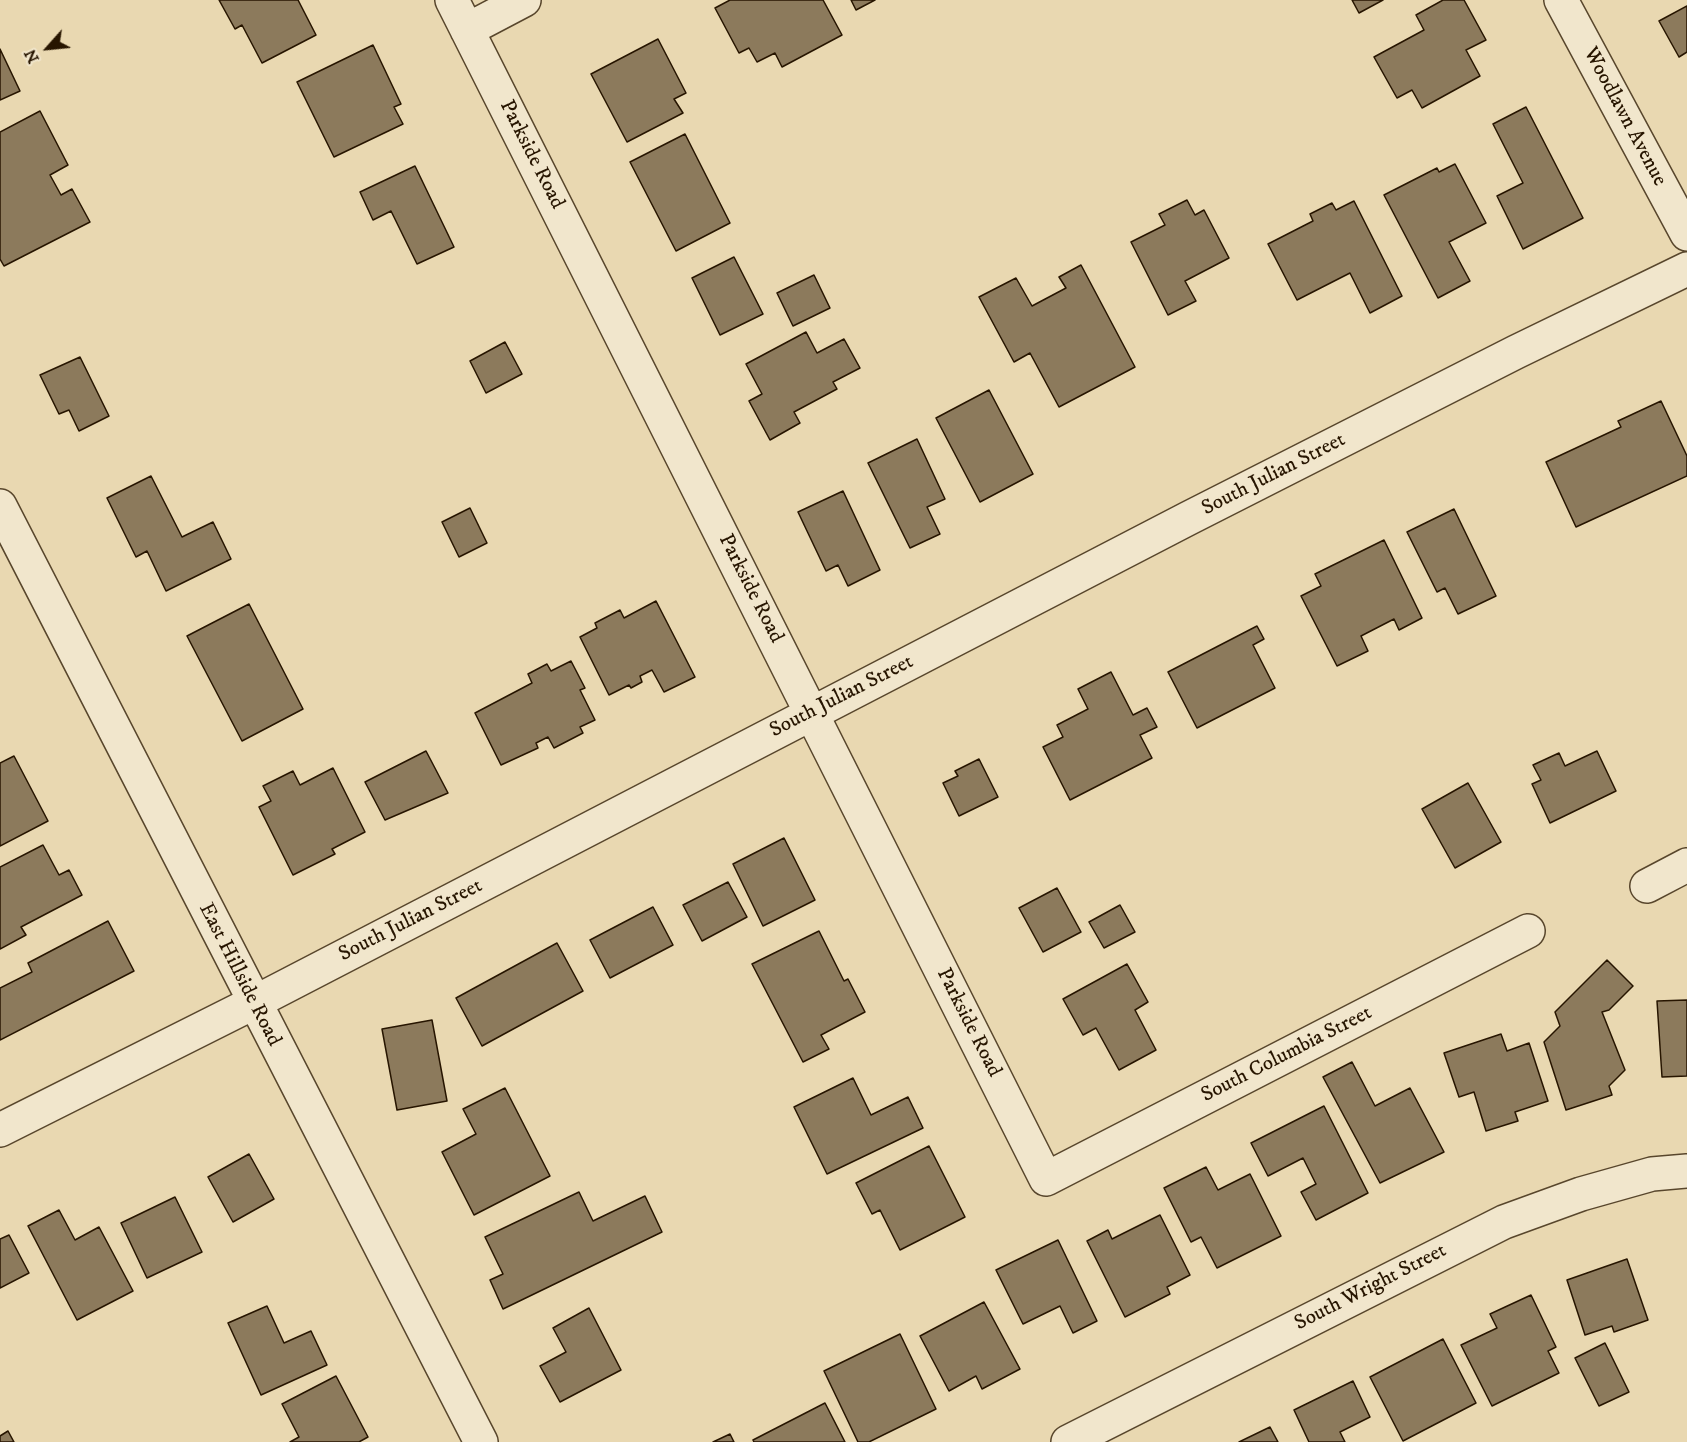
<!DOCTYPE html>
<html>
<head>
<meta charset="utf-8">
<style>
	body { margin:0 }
	#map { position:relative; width:1687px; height:1442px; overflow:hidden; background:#e9d8b1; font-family:"IM FELL DW Pica",serif }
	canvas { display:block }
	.north { position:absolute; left:18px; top:18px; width:60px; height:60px; -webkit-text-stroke:4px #f1e6cc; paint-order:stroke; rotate:243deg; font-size:16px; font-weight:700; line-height:24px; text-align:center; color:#271500 }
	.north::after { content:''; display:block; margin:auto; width:21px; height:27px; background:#271500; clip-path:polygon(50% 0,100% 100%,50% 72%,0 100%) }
</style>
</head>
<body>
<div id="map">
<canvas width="1687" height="1442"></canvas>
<div class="north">N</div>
</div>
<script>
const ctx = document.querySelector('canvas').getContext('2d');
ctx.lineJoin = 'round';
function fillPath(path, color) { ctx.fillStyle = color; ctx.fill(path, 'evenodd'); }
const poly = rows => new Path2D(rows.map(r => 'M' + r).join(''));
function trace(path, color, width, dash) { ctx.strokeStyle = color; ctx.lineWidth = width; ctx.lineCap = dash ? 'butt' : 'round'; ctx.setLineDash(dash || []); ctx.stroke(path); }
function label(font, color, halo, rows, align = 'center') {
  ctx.font = font + ' "IM FELL DW Pica",serif'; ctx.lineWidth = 5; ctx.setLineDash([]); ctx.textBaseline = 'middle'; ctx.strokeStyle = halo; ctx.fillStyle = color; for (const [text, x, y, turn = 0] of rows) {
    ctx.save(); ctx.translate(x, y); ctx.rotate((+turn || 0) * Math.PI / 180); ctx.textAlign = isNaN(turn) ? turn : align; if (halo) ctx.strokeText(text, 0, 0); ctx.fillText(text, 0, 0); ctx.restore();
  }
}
const building = poly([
	[219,0,298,0,316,35,262,63,242,25,235,29,219,0],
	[730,0,823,0,842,35,782,67,775,53,757,62,749,48,739,53,715,8,730,0],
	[851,0,875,0,856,10,851,0],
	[1352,0,1383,0,1359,13,1352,0],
	[1443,0,1464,0,1486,40,1466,50,1480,76,1422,108,1412,90,1397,98,1374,57,1424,30,1416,15,1443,0],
	[1687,6,1687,52,1679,57,1659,21,1687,6],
	[658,39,686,93,674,99,683,113,627,142,591,74,658,39],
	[373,45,401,104,394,107,403,124,334,157,297,82,373,45],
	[0,49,20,91,0,100,0,49],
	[1526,107,1583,218,1523,249,1497,196,1523,183,1493,124,1526,107],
	[40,111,68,165,50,175,61,195,72,189,90,222,4,266,0,259,0,132,40,111],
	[685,134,730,223,676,251,630,162,685,134],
	[1455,164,1486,223,1449,242,1470,281,1438,298,1384,195,1437,168,1439,172,1455,164],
	[415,166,454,247,417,264,391,211,373,220,360,192,415,166],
	[1187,200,1195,215,1204,210,1229,258,1185,281,1196,301,1168,315,1131,242,1165,225,1159,214,1187,200],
	[1354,201,1402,296,1370,313,1350,273,1297,300,1268,244,1313,221,1310,214,1332,203,1336,210,1354,201],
	[734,257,763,314,720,335,692,278,734,257],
	[1081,265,1135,367,1059,407,1030,353,1014,362,979,297,1016,278,1032,306,1066,288,1059,277,1081,265],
	[814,275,830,308,793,326,777,293,814,275],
	[806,332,817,353,844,339,860,368,833,382,837,389,794,412,800,423,770,440,749,401,762,394,746,364,806,332],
	[505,342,522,374,486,393,470,361,505,342],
	[80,357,109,416,79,431,69,410,59,414,40,375,80,357],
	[989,390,1033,474,980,502,936,418,989,390],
	[1661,401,1687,456,1687,476,1576,527,1546,462,1621,427,1618,421,1661,401],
	[917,439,945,499,927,507,940,534,910,548,868,463,917,439],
	[151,476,182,537,213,522,231,559,166,591,147,551,136,557,107,498,151,476],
	[843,491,880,570,848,586,838,565,826,571,798,512,843,491],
	[470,508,487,543,459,557,442,522,470,508],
	[1454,509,1496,596,1458,614,1445,588,1437,592,1407,532,1454,509],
	[1384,540,1422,618,1399,630,1394,619,1361,636,1368,651,1337,666,1301,596,1321,586,1315,574,1384,540],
	[656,601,695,677,664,692,652,670,640,676,642,682,631,688,629,685,609,695,580,637,597,628,595,623,620,610,624,618,656,601],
	[249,604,303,709,242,741,187,636,249,604],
	[1257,626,1264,639,1253,645,1275,688,1197,728,1168,672,1257,626],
	[571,661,585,688,580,690,595,720,580,727,583,733,554,748,548,737,536,743,538,748,501,765,475,713,532,683,528,674,547,664,551,671,571,661],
	[1111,672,1133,715,1147,708,1157,727,1140,735,1152,758,1070,800,1043,747,1063,737,1057,725,1088,709,1078,689,1111,672],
	[426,751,448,793,385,820,365,782,426,751],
	[1597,751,1616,791,1550,823,1532,784,1541,780,1533,765,1559,753,1565,766,1597,751],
	[14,756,48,821,0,846,0,763,14,756],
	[979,759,998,797,959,816,943,783,958,776,955,771,979,759],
	[333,768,365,832,332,849,335,854,293,875,259,807,271,801,263,786,293,771,300,785,333,768],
	[1468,783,1501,842,1455,868,1422,809,1468,783],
	[784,838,815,900,763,926,733,864,784,838],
	[43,845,59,875,69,870,82,895,21,927,26,935,0,949,0,867,43,845],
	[728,882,747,917,702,941,683,905,728,882],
	[1057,888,1081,932,1043,952,1019,908,1057,888],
	[1120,905,1135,932,1104,948,1089,922,1120,905],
	[653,907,673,945,610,978,590,940,653,907],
	[108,921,134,971,0,1040,0,988,32,972,28,963,108,921],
	[819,931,844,981,848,979,865,1012,821,1035,829,1049,803,1062,752,964,819,931],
	[557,943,583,991,482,1046,456,998,557,943],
	[1607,960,1633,986,1609,1010,1602,1012,1625,1070,1609,1086,1612,1095,1566,1110,1544,1042,1560,1026,1555,1012,1607,960],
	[1127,964,1148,1002,1135,1010,1156,1050,1119,1070,1096,1028,1083,1035,1063,999,1127,964],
	[1687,1000,1687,1076,1662,1077,1657,1001,1687,1000],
	[432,1020,447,1101,397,1110,382,1029,432,1020],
	[1501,1034,1507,1051,1529,1043,1548,1101,1515,1112,1518,1121,1486,1131,1474,1092,1459,1097,1444,1053,1501,1034],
	[1352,1062,1375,1106,1410,1088,1444,1152,1380,1183,1323,1077,1352,1062],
	[853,1078,871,1115,908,1097,923,1128,827,1174,794,1107,853,1078],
	[505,1088,550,1176,474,1215,442,1152,476,1134,463,1109,505,1088],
	[1324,1106,1368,1193,1316,1220,1301,1192,1316,1184,1303,1158,1268,1176,1251,1143,1324,1106],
	[929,1146,965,1217,900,1250,880,1210,872,1214,856,1183,929,1146],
	[249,1154,274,1199,233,1222,208,1177,249,1154],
	[1206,1167,1218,1190,1250,1174,1281,1236,1217,1268,1201,1237,1191,1242,1164,1188,1206,1167],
	[579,1192,593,1221,645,1196,662,1232,503,1309,490,1280,503,1274,485,1237,579,1192],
	[175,1197,202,1252,147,1278,121,1223,175,1197],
	[59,1210,75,1240,99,1227,133,1291,77,1320,28,1226,59,1210],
	[1160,1215,1190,1275,1167,1287,1170,1294,1125,1317,1087,1241,1108,1230,1112,1239,1160,1215],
	[9,1235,29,1273,0,1288,0,1239,9,1235],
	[1058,1240,1097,1321,1073,1333,1060,1306,1023,1324,996,1270,1058,1240],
	[1627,1259,1648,1320,1614,1332,1612,1326,1585,1335,1567,1280,1627,1259],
	[1531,1295,1556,1347,1548,1351,1559,1373,1492,1406,1461,1345,1497,1328,1490,1314,1531,1295],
	[984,1302,1020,1369,982,1389,976,1376,949,1391,920,1336,984,1302],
	[267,1306,284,1343,311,1331,327,1365,261,1395,228,1323,267,1306],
	[589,1308,621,1370,560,1402,540,1366,566,1352,553,1328,589,1308],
	[900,1334,936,1409,869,1442,858,1442,824,1371,900,1334],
	[1443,1339,1476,1403,1403,1441,1370,1377,1443,1339],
	[1605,1343,1629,1392,1599,1406,1575,1358,1605,1343],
	[336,1376,368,1437,359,1442,290,1442,299,1437,282,1404,336,1376],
	[1353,1381,1370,1417,1340,1432,1345,1442,1309,1442,1294,1410,1353,1381],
	[825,1403,845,1442,754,1442,753,1440,825,1403],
	[1270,1427,1278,1442,1239,1442,1270,1427],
	[8,1431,14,1442,0,1442,0,1436,8,1431],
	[730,1434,734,1442,713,1442,730,1434]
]);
fillPath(building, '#8c7a5c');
trace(building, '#271500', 1.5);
const minor = poly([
	[452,0,1046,1179,1528,931],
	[1561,0,1687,234],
	[467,30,524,0],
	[0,506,481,1442],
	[1647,886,1687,865],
	[0,1130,267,996,1189,518,1516,352,1687,269],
	[1068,1442,1504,1222,1581,1194,1652,1174,1687,1171]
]);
trace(minor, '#58462c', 36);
trace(minor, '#f1e6cc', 33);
label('21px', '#271500', '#f1e6cc', [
	["Woodlawn Avenue",1624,117,62],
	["Parkside Road",531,155,63],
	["South Julian Street",1274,475,-27],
	["Parkside Road",750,589,63],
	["South Julian Street",842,697,-27],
	["South Julian Street",411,921,-27],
	["East Hillside Road",239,975,63],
	["Parkside Road",968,1023,63],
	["South Columbia Street",1287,1055,-27],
	["South Wright Street",1371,1288,-27]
]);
</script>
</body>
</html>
